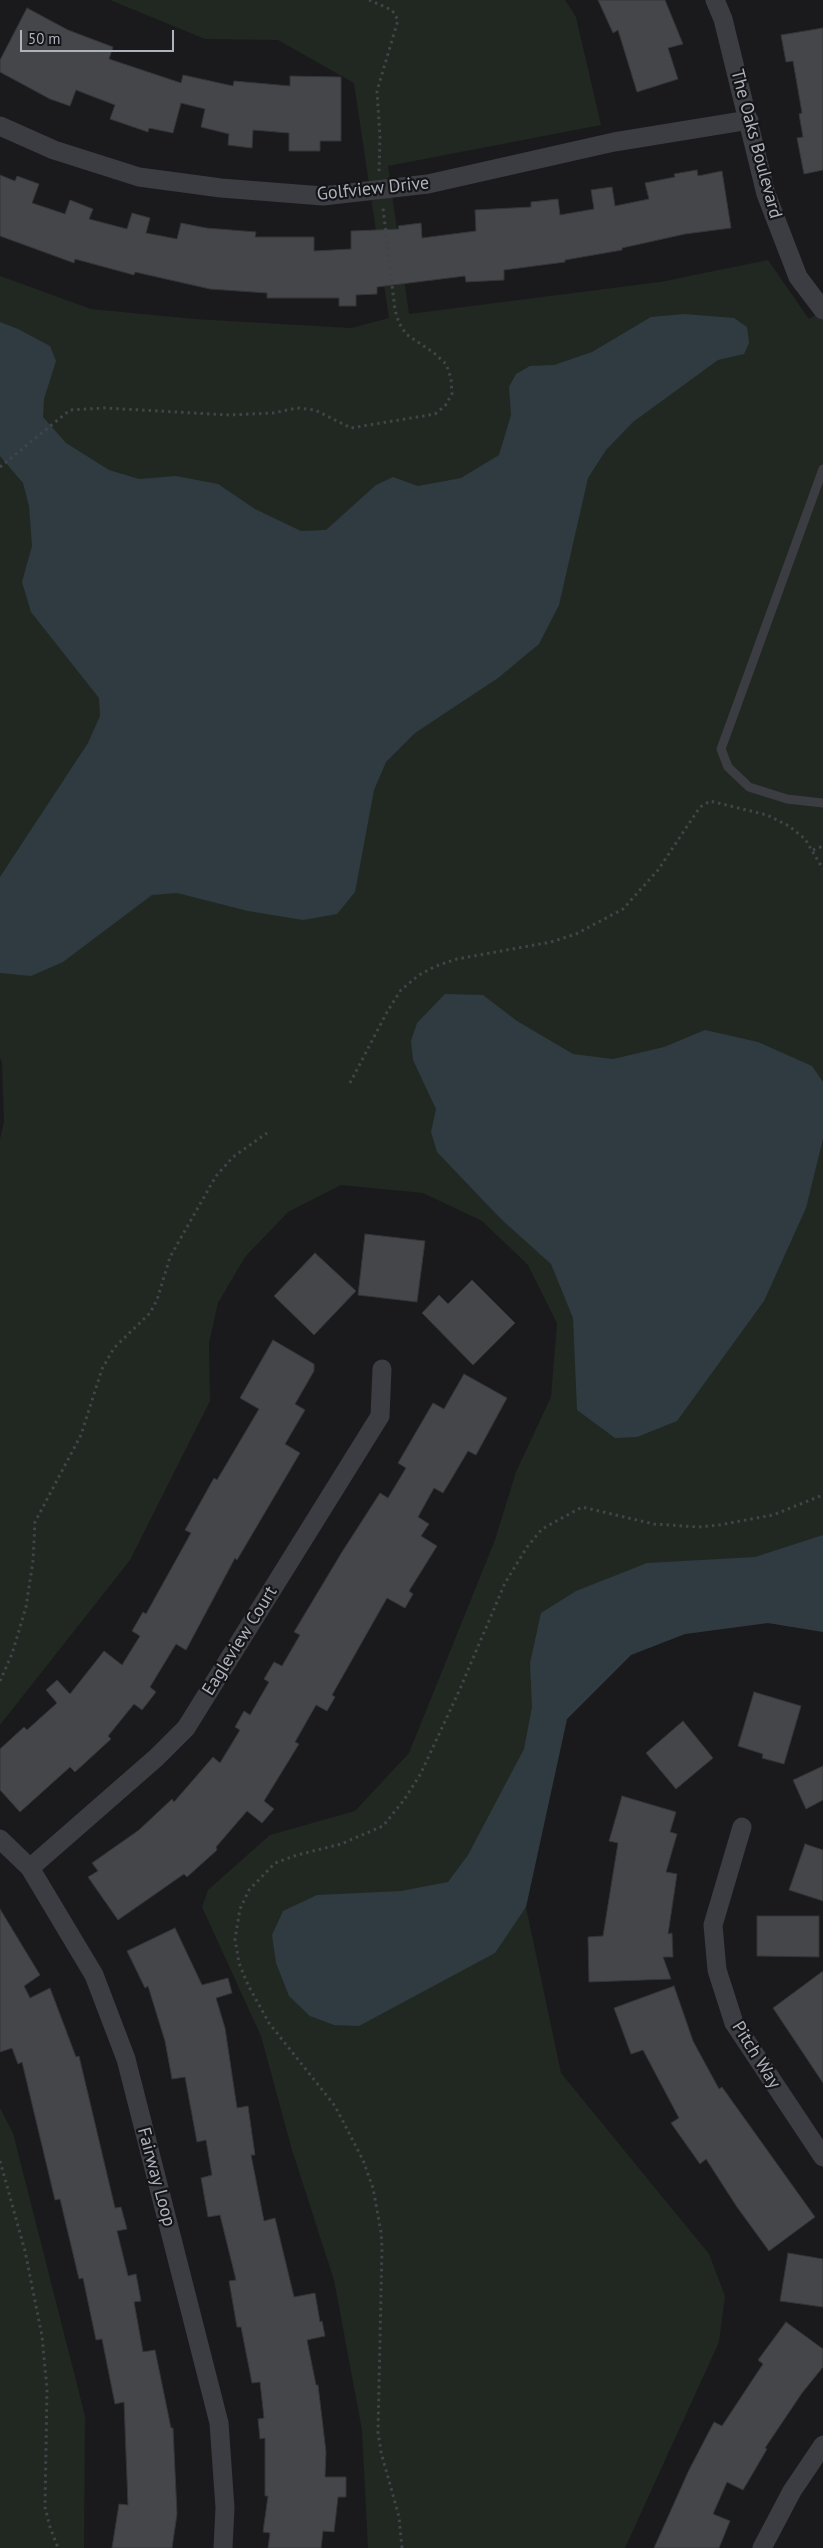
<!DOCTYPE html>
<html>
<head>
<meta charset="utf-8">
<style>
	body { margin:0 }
	#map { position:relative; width:823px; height:2548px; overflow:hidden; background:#1a1a1d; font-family:"PT Sans",sans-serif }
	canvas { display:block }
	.scale { position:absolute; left:20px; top:30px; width:154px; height:22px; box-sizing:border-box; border:2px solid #adb2bc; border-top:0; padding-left:6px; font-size:15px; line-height:18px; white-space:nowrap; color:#adb2bc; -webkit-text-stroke:4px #151518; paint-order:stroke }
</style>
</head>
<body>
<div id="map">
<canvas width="823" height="2548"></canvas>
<div class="scale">50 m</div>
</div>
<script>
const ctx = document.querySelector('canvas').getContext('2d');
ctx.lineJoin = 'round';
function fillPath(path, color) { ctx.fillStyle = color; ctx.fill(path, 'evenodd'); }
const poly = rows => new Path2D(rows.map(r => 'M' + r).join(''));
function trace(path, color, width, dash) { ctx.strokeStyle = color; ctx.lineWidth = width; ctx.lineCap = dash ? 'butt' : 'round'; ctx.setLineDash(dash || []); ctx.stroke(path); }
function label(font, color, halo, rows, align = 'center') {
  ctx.font = font + ' "PT Sans",sans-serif'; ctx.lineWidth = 4.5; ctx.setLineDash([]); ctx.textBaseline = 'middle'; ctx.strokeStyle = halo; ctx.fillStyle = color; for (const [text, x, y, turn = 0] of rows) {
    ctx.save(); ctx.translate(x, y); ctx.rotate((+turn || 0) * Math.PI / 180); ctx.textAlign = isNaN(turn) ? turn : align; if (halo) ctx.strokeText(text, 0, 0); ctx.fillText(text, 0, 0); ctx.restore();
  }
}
fillPath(poly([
	[110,0,565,0,576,17,601,125,388,166,409,314,660,282,768,260,809,319,823,310,823,1632,768,1623,685,1634,631,1655,567,1719,526,1907,561,2073,709,2254,725,2296,719,2342,625,2548,368,2548,362,2430,334,2280,292,2150,261,2036,202,1907,208,1890,270,1835,355,1811,409,1753,495,1540,516,1472,551,1397,557,1323,528,1265,482,1221,423,1193,341,1185,288,1212,245,1257,218,1303,209,1343,210,1401,130,1560,0,1725,0,1139,4,1122,2,1063,0,1058,0,276,91,309,194,319,351,328,389,318,354,83,278,40,205,39],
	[0,2108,13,2133,85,2416,84,2548,0,2548]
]), '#202821');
fillPath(poly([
	[684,314,734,318,747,327,749,343,744,354,718,360,633,422,606,450,588,478,559,605,539,644,498,678,415,733,386,762,374,790,355,892,337,914,303,920,248,911,177,893,152,895,63,962,31,976,0,973,0,877,88,743,100,716,99,698,31,612,22,582,32,546,29,506,23,483,0,456,0,322,18,329,50,346,56,361,44,399,43,417,66,443,109,470,139,479,176,476,218,484,255,509,301,531,326,530,376,485,393,477,418,486,461,478,499,455,511,415,509,387,516,374,530,366,554,365,592,352,651,317],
	[445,994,483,995,517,1021,573,1054,613,1059,664,1047,705,1030,758,1042,812,1066,823,1082,823,1139,806,1208,764,1301,677,1421,637,1437,615,1438,577,1410,573,1318,551,1264,501,1219,437,1152,431,1132,436,1109,413,1060,411,1041,417,1023],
	[823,1535,823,1632,768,1623,685,1634,631,1655,567,1719,526,1907,495,1953,359,2026,334,2025,310,2016,289,1996,276,1963,272,1935,283,1911,317,1895,401,1891,448,1882,468,1855,524,1749,532,1707,530,1663,541,1613,576,1591,647,1563,755,1557]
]), '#303a41');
const building = poly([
	[598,0,665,0,683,44,668,48,678,79,637,92,618,30,613,33,598,0],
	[27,8,68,30,113,47,109,59,181,83,183,75,233,86,234,81,290,86,290,76,341,77,341,141,320,141,320,151,289,151,289,133,253,130,252,148,228,145,229,134,201,127,205,109,181,103,173,133,149,128,148,132,110,119,115,105,76,90,70,106,50,99,0,72,0,60,27,8],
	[823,28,823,170,804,174,797,138,803,137,799,114,802,113,793,61,786,62,781,35,823,28],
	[697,170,698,176,722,171,731,228,685,234,622,248,622,250,565,260,565,262,504,270,504,280,466,282,465,276,377,287,377,294,356,295,356,306,339,306,339,298,267,298,267,293,210,289,135,272,134,275,75,259,74,263,0,236,0,175,15,181,17,176,39,184,32,203,65,214,70,200,93,209,89,219,127,229,132,213,150,218,146,233,177,239,181,223,206,228,256,232,255,237,314,237,314,251,351,249,351,231,399,229,398,226,421,223,422,238,476,231,475,210,531,207,531,202,558,199,560,215,594,209,591,190,612,187,615,206,649,199,645,183,675,177,674,174,697,170],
	[365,1234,425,1241,417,1302,358,1295,365,1234],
	[315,1253,356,1291,314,1335,274,1296,315,1253],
	[472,1280,515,1323,473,1365,422,1313,439,1295,448,1304,472,1280],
	[273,1340,314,1364,314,1371,295,1404,305,1410,285,1444,300,1453,237,1560,235,1558,186,1650,176,1644,150,1687,156,1692,142,1710,134,1704,108,1736,111,1739,75,1772,70,1767,20,1812,0,1790,0,1749,24,1727,27,1730,57,1703,46,1690,57,1680,70,1694,104,1651,122,1665,140,1636,132,1631,143,1612,146,1614,191,1533,185,1530,214,1478,217,1480,259,1409,240,1398,273,1340],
	[464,1374,507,1398,476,1455,468,1451,443,1493,434,1488,418,1517,429,1524,421,1536,437,1546,409,1591,413,1594,405,1608,387,1598,332,1695,335,1697,327,1711,316,1705,295,1742,299,1744,264,1801,274,1809,262,1823,247,1811,216,1847,217,1850,187,1877,184,1874,118,1920,88,1877,98,1871,92,1863,139,1830,172,1799,174,1802,213,1757,220,1763,240,1730,235,1727,244,1711,250,1715,269,1682,264,1679,274,1662,282,1666,300,1635,294,1632,342,1552,380,1493,388,1498,406,1468,398,1463,433,1403,444,1409,464,1374],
	[754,1692,801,1706,784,1764,762,1758,763,1754,738,1746,754,1692],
	[683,1721,713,1758,676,1789,646,1753,683,1721],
	[823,1766,823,1800,806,1809,793,1780,823,1766],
	[622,1796,676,1812,670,1832,677,1834,666,1872,677,1874,668,1934,672,1933,673,1957,663,1957,671,1979,589,1982,588,1937,603,1936,618,1843,609,1841,622,1796],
	[805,1844,823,1850,823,1901,789,1890,805,1844],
	[0,1909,40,1975,24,1986,30,1998,50,1988,76,2057,79,2056,115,2208,121,2207,127,2229,117,2231,128,2276,136,2274,141,2301,134,2302,143,2352,155,2350,171,2428,173,2428,177,2514,172,2548,112,2548,119,2504,128,2505,124,2402,115,2404,102,2339,96,2340,83,2278,79,2279,60,2199,55,2200,22,2062,18,2064,12,2048,0,2052,0,1909],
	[757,1916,819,1916,819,1957,757,1956,757,1916],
	[175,1928,202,1985,228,1978,232,1993,216,1998,225,2028,237,2108,248,2106,255,2155,251,2155,264,2221,275,2218,294,2297,315,2293,320,2322,322,2321,325,2336,307,2340,316,2385,318,2385,326,2452,325,2477,346,2477,346,2497,338,2497,334,2532,323,2531,321,2548,268,2548,270,2533,263,2532,268,2496,265,2496,265,2438,260,2439,258,2419,264,2418,260,2382,252,2383,241,2327,237,2327,229,2281,236,2280,220,2215,208,2217,201,2178,212,2175,206,2140,197,2142,185,2077,172,2079,165,2041,148,1986,145,1988,127,1951,175,1928],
	[823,1971,823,2083,773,2008,823,1971],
	[674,1986,693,2041,719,2089,722,2087,815,2217,769,2251,737,2207,706,2159,700,2164,671,2123,679,2118,643,2050,631,2054,614,2008,674,1986],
	[788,2253,823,2259,823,2307,780,2301,788,2253],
	[786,2322,823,2349,823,2367,802,2393,765,2448,767,2449,743,2490,727,2482,713,2514,730,2521,719,2548,654,2548,689,2470,714,2422,722,2426,763,2364,758,2360,786,2322]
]);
fillPath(building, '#44464a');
trace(building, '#343539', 1);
trace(poly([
	[369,0,392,10,398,20,377,91,380,138,379,172],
	[0,467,70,410,105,408,229,415,273,413,297,408,315,410,351,428,435,414,445,406,452,394,451,378,446,364,434,353,406,334,399,323,395,310,383,208],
	[813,850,823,846],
	[350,1083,387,1012,401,990,419,975,436,966,457,959,551,942,576,934,623,909,658,870,700,807,710,801,767,815,789,826,805,839,823,869],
	[0,1681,12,1654,26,1607,33,1561,35,1522,81,1435,102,1369,114,1348,150,1313,157,1300,170,1257,216,1176,233,1157,267,1133],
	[0,2161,25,2251,42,2336,47,2389,45,2507,50,2527,58,2548],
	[402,2548,399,2517,381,2452,378,2432,382,2247,381,2232,373,2188,363,2160,335,2106,269,2023,248,1985,239,1963,235,1939,240,1909,249,1890,275,1863,297,1855,341,1844,383,1826,404,1800,421,1773,460,1689,505,1583,527,1547,542,1529,582,1507,654,1524,698,1527,719,1525,773,1515,823,1495]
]), '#414449', 3, [2.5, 4]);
trace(poly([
	[823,469,721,749,728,767,749,787,787,799,823,803]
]), '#3b3d42', 9);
trace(poly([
	[715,0,723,19,766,194,798,277,823,310],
	[0,126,54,150,139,177,221,188,323,196,428,184,614,142,749,120],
	[742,1827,713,1925,717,1970,734,2023,823,2157],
	[0,1839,30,1868,94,1975,126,2059,219,2423,225,2508,223,2548],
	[30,1868,157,1757,186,1728,380,1416,382,1369],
	[762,2548,792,2491,823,2445]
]), '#3b3d42', 19);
label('18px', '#adb2bc', '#151518', [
	["The Oaks Boulevard",756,144,75],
	["Golfview Drive",373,189,-6],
	["Eagleview Court",240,1641,-58],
	["Pitch Way",756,2055,58],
	["Fairway Loop",156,2177,75]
]);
</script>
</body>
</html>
